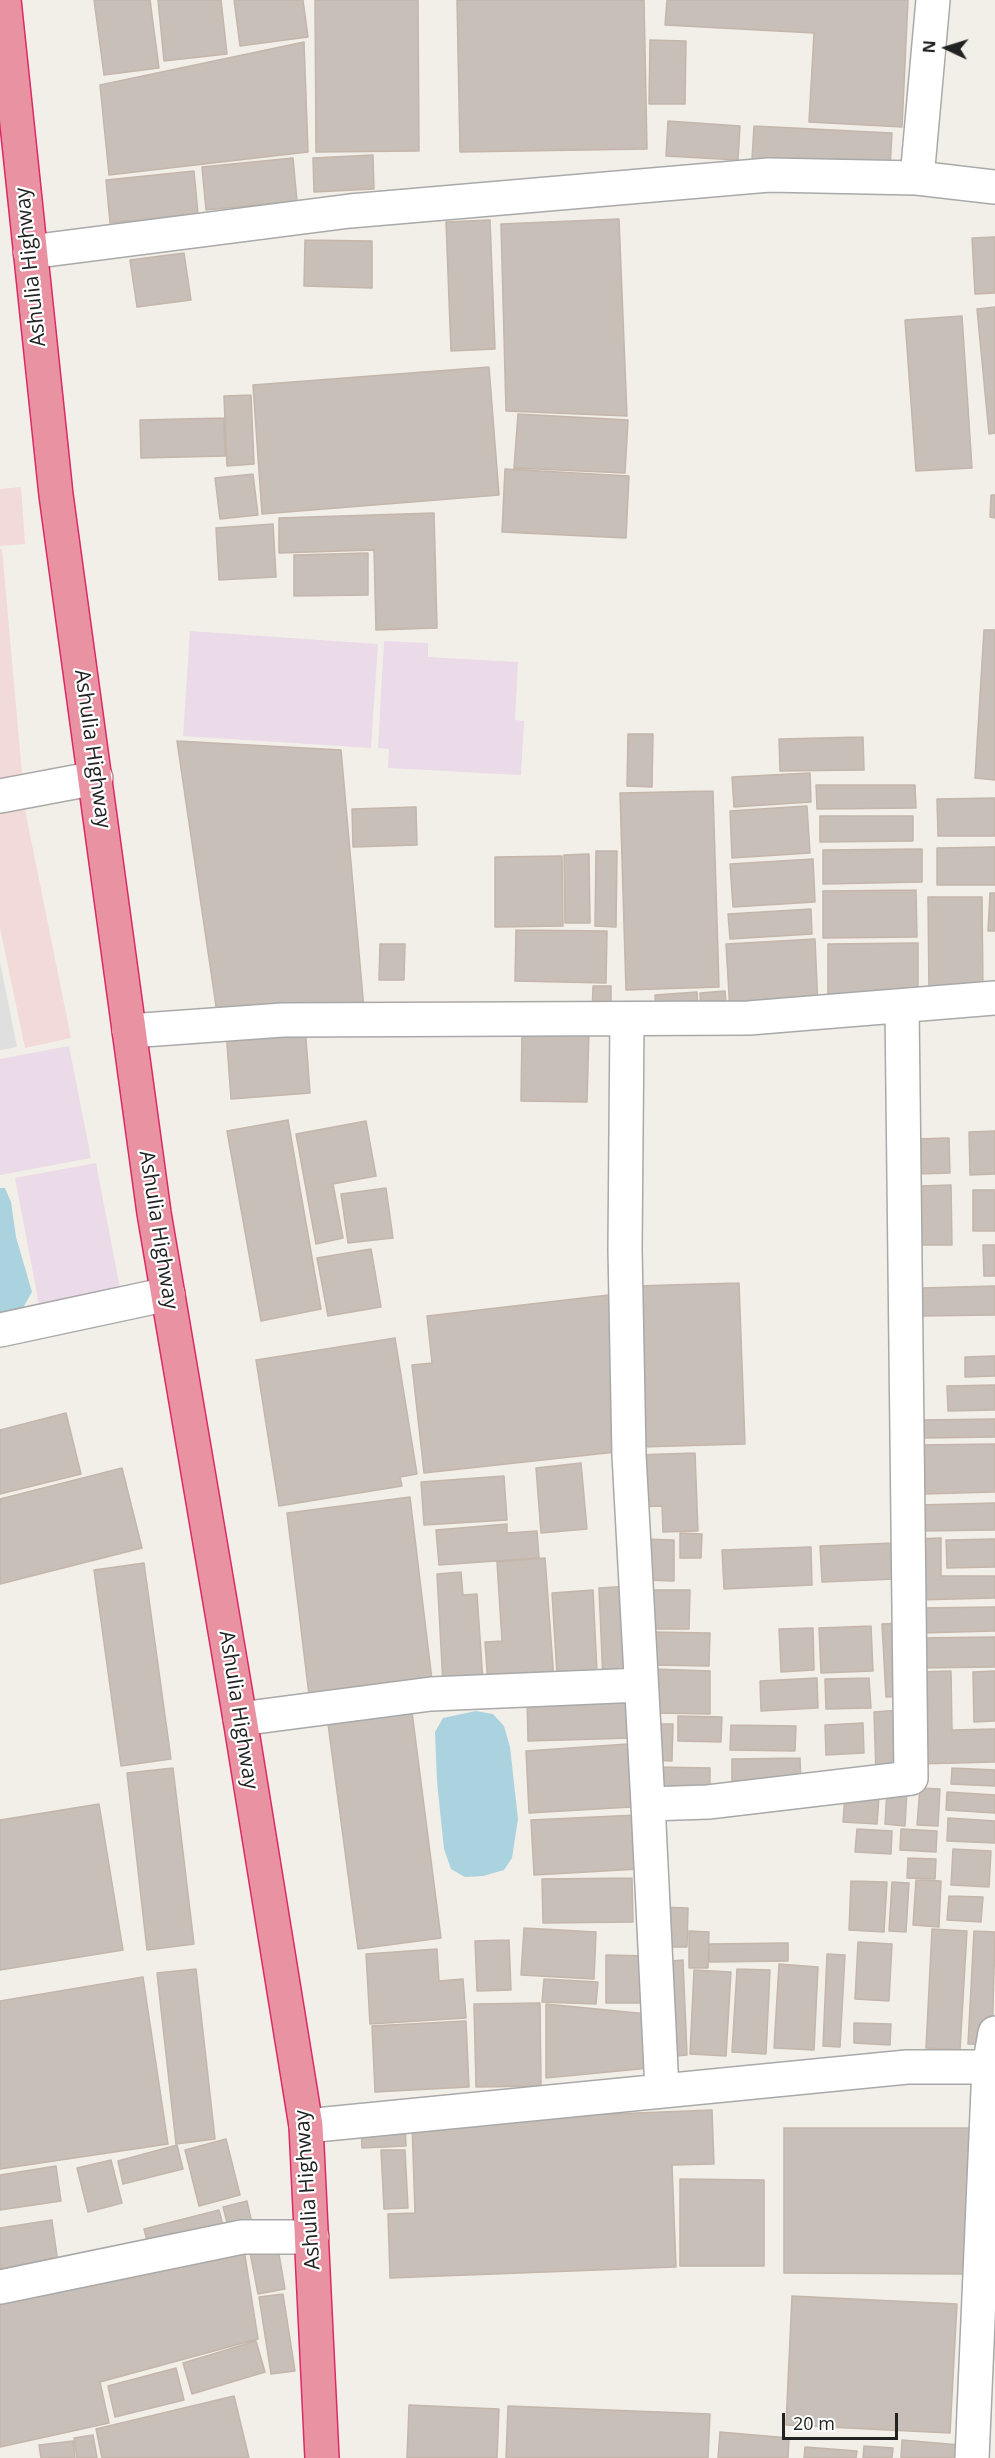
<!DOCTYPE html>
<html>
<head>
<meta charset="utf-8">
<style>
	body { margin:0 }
	#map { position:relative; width:995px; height:2458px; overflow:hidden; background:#f2efe9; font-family:"Open Sans",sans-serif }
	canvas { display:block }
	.north { position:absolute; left:917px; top:18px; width:60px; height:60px; -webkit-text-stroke:4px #fff; paint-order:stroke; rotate:274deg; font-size:16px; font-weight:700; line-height:24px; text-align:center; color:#222 }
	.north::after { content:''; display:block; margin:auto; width:21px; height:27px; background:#222; clip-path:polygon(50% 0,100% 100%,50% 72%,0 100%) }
	.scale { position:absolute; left:782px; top:2413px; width:116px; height:27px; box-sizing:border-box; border:3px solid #222; border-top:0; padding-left:8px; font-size:18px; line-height:21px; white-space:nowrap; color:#222; -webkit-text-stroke:4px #fff; paint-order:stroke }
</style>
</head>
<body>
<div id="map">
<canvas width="995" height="2458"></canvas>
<div class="north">N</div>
<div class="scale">20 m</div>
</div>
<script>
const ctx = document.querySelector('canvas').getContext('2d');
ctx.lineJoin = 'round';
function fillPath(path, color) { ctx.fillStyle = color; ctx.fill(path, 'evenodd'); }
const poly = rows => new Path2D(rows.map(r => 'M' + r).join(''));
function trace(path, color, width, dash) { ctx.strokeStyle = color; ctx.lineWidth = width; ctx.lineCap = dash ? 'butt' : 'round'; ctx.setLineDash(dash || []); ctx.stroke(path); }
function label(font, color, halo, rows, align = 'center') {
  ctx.font = font + ' "Open Sans",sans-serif'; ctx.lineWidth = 4.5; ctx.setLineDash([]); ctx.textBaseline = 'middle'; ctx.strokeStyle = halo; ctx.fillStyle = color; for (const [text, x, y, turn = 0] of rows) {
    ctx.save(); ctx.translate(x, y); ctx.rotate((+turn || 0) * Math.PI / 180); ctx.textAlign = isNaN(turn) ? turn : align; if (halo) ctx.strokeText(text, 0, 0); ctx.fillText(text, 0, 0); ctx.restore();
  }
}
fillPath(poly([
	[0,962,17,1047,0,1050]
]), '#e0dfdf');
fillPath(poly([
	[21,487,25,544,0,546,0,489],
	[0,549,2,549,23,785,0,787],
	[23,800,71,1038,25,1048,0,928,0,805]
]), '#f2dad9');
fillPath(poly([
	[190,631,378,644,371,748,183,736],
	[384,641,428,643,428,657,518,662,515,720,524,721,521,775,388,768,389,749,378,748],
	[69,1046,91,1158,0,1175,0,1059],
	[96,1163,122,1299,41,1315,15,1178]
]), '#ebdbe8');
fillPath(poly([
	[0,1188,5,1188,11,1202,16,1237,32,1292,20,1313,0,1316],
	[476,1711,493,1714,504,1726,510,1747,518,1819,512,1858,504,1870,483,1876,465,1877,451,1869,444,1849,437,1782,435,1732,443,1718]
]), '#aad3df');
const building = poly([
	[94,0,150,0,159,68,104,75,94,0],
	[158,0,221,0,227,54,164,61,158,0],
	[234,0,303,0,308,37,240,46,234,0],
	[315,0,418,0,419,151,316,152,315,0],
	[457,0,644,0,647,149,460,152,457,0],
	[667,0,908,0,902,127,809,122,814,33,665,25,667,0],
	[650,40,686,41,685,104,649,104,650,40],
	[304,42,308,152,109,175,100,85,304,42],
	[668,121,740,126,738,160,666,156,668,121],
	[754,126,892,133,890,167,752,160,754,126],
	[373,155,374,189,314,192,313,158,373,155],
	[293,158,297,201,206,210,202,167,293,158],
	[194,171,198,214,110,223,106,180,194,171],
	[619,219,627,416,506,411,501,224,619,219],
	[490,220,495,349,451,351,446,222,490,220],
	[995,237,995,293,975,294,972,238,995,237],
	[305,240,372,241,372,288,304,286,305,240],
	[184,253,191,300,137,307,130,260,184,253],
	[995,307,995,433,989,434,977,309,995,307],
	[962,316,972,468,916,471,905,320,962,316],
	[489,367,499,495,262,514,253,385,489,367],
	[251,395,254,464,227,466,224,396,251,395],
	[518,414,628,420,625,473,514,468,518,414],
	[224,418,225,456,141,458,140,420,224,418],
	[505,469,629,476,626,538,502,532,505,469],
	[253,474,258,515,220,519,215,478,253,474],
	[991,495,995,495,995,518,990,517,991,495],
	[434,513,437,628,376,630,374,550,279,553,279,518,434,513],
	[273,524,276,577,219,580,216,528,273,524],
	[368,553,368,595,294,596,294,555,368,553],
	[984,630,995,630,995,780,975,778,984,630],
	[628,734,653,734,652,787,627,786,628,734],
	[863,737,864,770,780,771,779,739,863,737],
	[177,741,341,750,364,1009,217,1013,177,741],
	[810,773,811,802,734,807,732,777,810,773],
	[816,785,915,785,916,808,817,809,816,785],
	[713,791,719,987,626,990,620,793,713,791],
	[995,798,995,836,938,836,937,799,995,798],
	[807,806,810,853,732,858,730,811,807,806],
	[416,807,417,845,353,847,352,809,416,807],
	[820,816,913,816,913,841,820,842,820,816],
	[995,847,995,885,937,885,937,848,995,847],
	[922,849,922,882,823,884,823,850,922,849],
	[596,851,617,851,616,927,595,926,596,851],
	[589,854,590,923,565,923,564,855,589,854],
	[562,856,563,926,495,927,495,857,562,856],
	[813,859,815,902,733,907,730,864,813,859],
	[916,890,917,937,823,938,823,891,916,890],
	[990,893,995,893,995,931,988,931,990,893],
	[928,897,982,897,983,992,929,993,928,897],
	[811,909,812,934,730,939,728,914,811,909],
	[516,930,607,931,606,983,515,981,516,930],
	[815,939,818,1007,730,1012,726,944,815,939],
	[918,943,918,999,828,1000,828,944,918,943],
	[380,944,405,944,404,980,379,980,380,944],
	[593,986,611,986,611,1016,592,1016,593,986],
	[725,991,727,1014,701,1015,700,993,725,991],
	[697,992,698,1014,656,1017,655,995,697,992],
	[305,1025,310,1093,231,1099,226,1030,305,1025],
	[522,1029,589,1030,587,1102,521,1101,522,1029],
	[288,1120,321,1309,261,1321,227,1131,288,1120],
	[366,1121,376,1176,333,1184,343,1238,316,1244,296,1134,366,1121],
	[995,1131,995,1174,970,1175,969,1132,995,1131],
	[949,1138,950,1173,916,1174,916,1139,949,1138],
	[951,1185,952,1245,921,1245,920,1186,951,1185],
	[386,1188,393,1238,348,1243,341,1194,386,1188],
	[973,1190,995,1190,995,1231,973,1231,973,1190],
	[983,1245,995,1245,995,1276,984,1276,983,1245],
	[371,1249,381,1307,328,1316,317,1258,371,1249],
	[739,1283,745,1444,639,1447,634,1286,739,1283],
	[995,1286,995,1315,921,1316,921,1288,995,1286],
	[609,1295,625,1451,424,1473,412,1365,432,1363,427,1316,609,1295],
	[395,1338,417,1474,400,1477,402,1486,279,1506,256,1360,395,1338],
	[995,1356,995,1376,965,1377,965,1357,995,1356],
	[995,1385,995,1410,948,1411,947,1386,995,1385],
	[66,1413,81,1474,0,1494,0,1430,66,1413],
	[995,1419,995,1437,923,1438,922,1420,995,1419],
	[995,1444,995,1492,922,1494,920,1445,995,1444],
	[695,1453,698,1531,663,1532,662,1506,636,1507,635,1455,695,1453],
	[581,1463,587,1529,541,1533,536,1468,581,1463],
	[122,1468,142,1548,0,1584,0,1499,122,1468],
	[504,1476,507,1520,424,1525,421,1482,504,1476],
	[410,1497,432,1680,309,1695,287,1513,410,1497],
	[995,1503,995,1530,919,1531,918,1505,995,1503],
	[507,1524,507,1533,537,1531,539,1558,439,1565,436,1530,507,1524],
	[680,1533,702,1534,701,1558,680,1558,680,1533],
	[941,1538,941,1576,995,1576,995,1598,916,1600,915,1539,941,1538],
	[644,1539,674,1540,674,1581,643,1580,644,1539],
	[995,1539,995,1567,947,1568,946,1540,995,1539],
	[894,1543,896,1579,822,1582,820,1546,894,1543],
	[811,1547,812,1585,724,1589,722,1550,811,1547],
	[545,1558,554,1680,488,1685,485,1642,502,1641,497,1562,545,1558],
	[144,1563,171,1759,121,1766,94,1570,144,1563],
	[461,1572,463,1595,477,1594,483,1681,443,1684,437,1574,461,1572],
	[633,1586,638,1680,603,1681,599,1588,633,1586],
	[593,1590,597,1673,557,1675,552,1593,593,1590],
	[649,1590,690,1590,689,1629,648,1629,649,1590],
	[995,1607,995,1631,920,1633,919,1608,995,1607],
	[902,1623,904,1696,886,1697,882,1624,902,1623],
	[871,1626,873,1671,821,1673,819,1628,871,1626],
	[813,1628,814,1670,781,1672,779,1629,813,1628],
	[652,1632,710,1633,709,1666,652,1665,652,1632],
	[995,1637,995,1667,918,1668,917,1638,995,1637],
	[653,1669,710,1671,710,1714,653,1713,653,1669],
	[951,1671,952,1730,995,1729,995,1762,917,1764,916,1672,951,1671],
	[995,1671,995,1721,974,1722,973,1672,995,1671],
	[817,1678,818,1708,761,1711,760,1681,817,1678],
	[869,1678,871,1708,826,1709,825,1679,869,1678],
	[631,1693,632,1738,528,1741,527,1697,631,1693],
	[901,1710,903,1773,876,1774,874,1712,901,1710],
	[412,1712,441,1938,358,1949,328,1724,412,1712],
	[678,1716,722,1717,721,1742,678,1741,678,1716],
	[863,1723,864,1753,826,1755,825,1725,863,1723],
	[651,1724,673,1724,672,1761,651,1760,651,1724],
	[731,1725,796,1726,795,1751,730,1750,731,1725],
	[628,1744,632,1807,529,1813,526,1751,628,1744],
	[800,1758,801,1786,732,1788,732,1759,800,1758],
	[657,1767,710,1768,710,1796,657,1794,657,1767],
	[173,1768,194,1944,147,1950,127,1773,173,1768],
	[952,1768,995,1770,995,1786,951,1784,952,1768],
	[920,1788,940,1789,938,1826,917,1825,920,1788],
	[887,1789,907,1790,905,1826,885,1824,887,1789],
	[947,1792,995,1795,995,1813,946,1810,947,1792],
	[845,1794,879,1796,877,1824,843,1822,845,1794],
	[99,1804,123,1950,0,1970,0,1820,99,1804],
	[637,1815,640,1869,534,1875,531,1820,637,1815],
	[948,1818,995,1821,995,1843,947,1841,948,1818],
	[857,1829,892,1831,891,1854,855,1852,857,1829],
	[901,1829,937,1831,936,1852,900,1850,901,1829],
	[953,1849,991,1851,989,1887,951,1885,953,1849],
	[908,1858,936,1859,935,1879,907,1878,908,1858],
	[632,1878,633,1922,543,1923,542,1879,632,1878],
	[916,1880,941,1881,939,1927,913,1925,916,1880],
	[851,1881,887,1882,884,1932,849,1930,851,1881],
	[892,1882,909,1883,906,1932,889,1931,892,1882],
	[949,1896,983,1897,981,1922,947,1920,949,1896],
	[661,1907,688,1908,687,1947,660,1947,661,1907],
	[524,1928,596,1932,594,1979,521,1975,524,1928],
	[932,1929,967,1931,960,2050,926,2048,932,1929],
	[689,1931,709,1932,708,1968,689,1968,689,1931],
	[974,1931,995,1932,992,2045,968,2044,974,1931],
	[509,1940,511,1990,477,1991,475,1941,509,1940],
	[858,1942,892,1944,889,2001,855,1999,858,1942],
	[788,1943,788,1961,709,1962,709,1944,788,1943],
	[437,1949,439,1981,463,1979,466,2018,370,2024,366,1954,437,1949],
	[827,1954,845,1955,840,2047,823,2046,827,1954],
	[606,1955,651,1956,650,2003,606,2003,606,1955],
	[683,1960,687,2055,665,2057,661,1962,683,1960],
	[779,1964,818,1967,814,2050,774,2048,779,1964],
	[196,1969,215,2139,176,2144,157,1973,196,1969],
	[737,1969,770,1970,766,2054,732,2052,737,1969],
	[694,1970,731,1972,726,2056,690,2054,694,1970],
	[143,1977,168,2144,0,2169,0,2001,143,1977],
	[544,1979,598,1982,596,2004,542,2002,544,1979],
	[540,2003,541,2086,476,2087,474,2004,540,2003],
	[546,2004,648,2014,650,2068,546,2078,546,2004],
	[466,2021,469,2087,375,2092,372,2026,466,2021],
	[854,2023,891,2024,890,2045,854,2043,854,2023],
	[712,2110,714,2164,672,2165,676,2267,390,2278,388,2214,415,2213,412,2122,712,2110],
	[405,2123,406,2146,362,2148,361,2126,405,2123],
	[784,2128,970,2128,970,2274,784,2273,784,2128],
	[226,2139,240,2195,199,2206,185,2150,226,2139],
	[177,2145,183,2169,123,2184,118,2161,177,2145],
	[381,2150,405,2150,408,2208,384,2209,381,2150],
	[111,2160,122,2203,88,2212,77,2168,111,2160],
	[56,2166,61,2201,0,2210,0,2175,56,2166],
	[680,2179,764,2180,764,2266,680,2266,680,2179],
	[247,2201,253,2228,230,2234,223,2207,247,2201],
	[219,2210,225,2233,150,2252,144,2229,219,2210],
	[52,2220,58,2263,0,2272,0,2228,52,2220],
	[243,2243,258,2339,100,2382,109,2423,0,2447,0,2301,243,2243],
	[277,2243,285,2289,258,2294,249,2247,277,2243],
	[283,2294,295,2371,271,2374,259,2297,283,2294],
	[792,2296,957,2304,950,2433,786,2425,792,2296],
	[256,2341,265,2372,192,2394,183,2363,256,2341],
	[176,2368,184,2400,115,2417,108,2386,176,2368],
	[234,2396,249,2458,102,2458,96,2429,234,2396],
	[409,2405,499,2409,497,2458,407,2458,409,2405],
	[508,2406,710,2414,708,2458,506,2458,508,2406],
	[720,2432,789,2438,788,2458,718,2458,720,2432],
	[93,2435,97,2458,77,2458,74,2438,93,2435],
	[902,2440,960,2445,959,2458,901,2458,902,2440],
	[73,2441,75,2458,41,2458,39,2445,73,2441],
	[864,2446,893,2448,892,2458,863,2458,864,2446],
	[805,2447,857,2451,856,2458,804,2458,805,2447]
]);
fillPath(building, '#c7bfb8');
trace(building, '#c4b6ab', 1.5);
const street = poly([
	[917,178,933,0],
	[30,252,350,211,769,175,917,178,995,187],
	[0,796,96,778],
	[627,1019,625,1249,629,1455,648,1804],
	[129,1031,283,1020,749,1018,995,998],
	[0,1330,168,1294],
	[240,1719,431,1694,641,1685],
	[662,2090,648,1804,708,1802,911,1778,902,1006],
	[306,2126,907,2067,995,2067],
	[0,2287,242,2237,312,2237],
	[972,2458,989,2067,995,2033]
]);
const highway = poly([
	[4,0,56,495,154,1213,240,1719,306,2126,322,2458]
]);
trace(street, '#a9a9a9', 36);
trace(highway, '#dc2a67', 36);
trace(street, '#fff', 33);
trace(highway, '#e892a2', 33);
label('21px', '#222', '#fff', [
	["Ashulia Highway",31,267,-96],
	["Ashulia Highway",92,749,82],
	["Ashulia Highway",158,1230,81],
	["Ashulia Highway",238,1710,81],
	["Ashulia Highway",308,2190,-94]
]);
</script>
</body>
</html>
